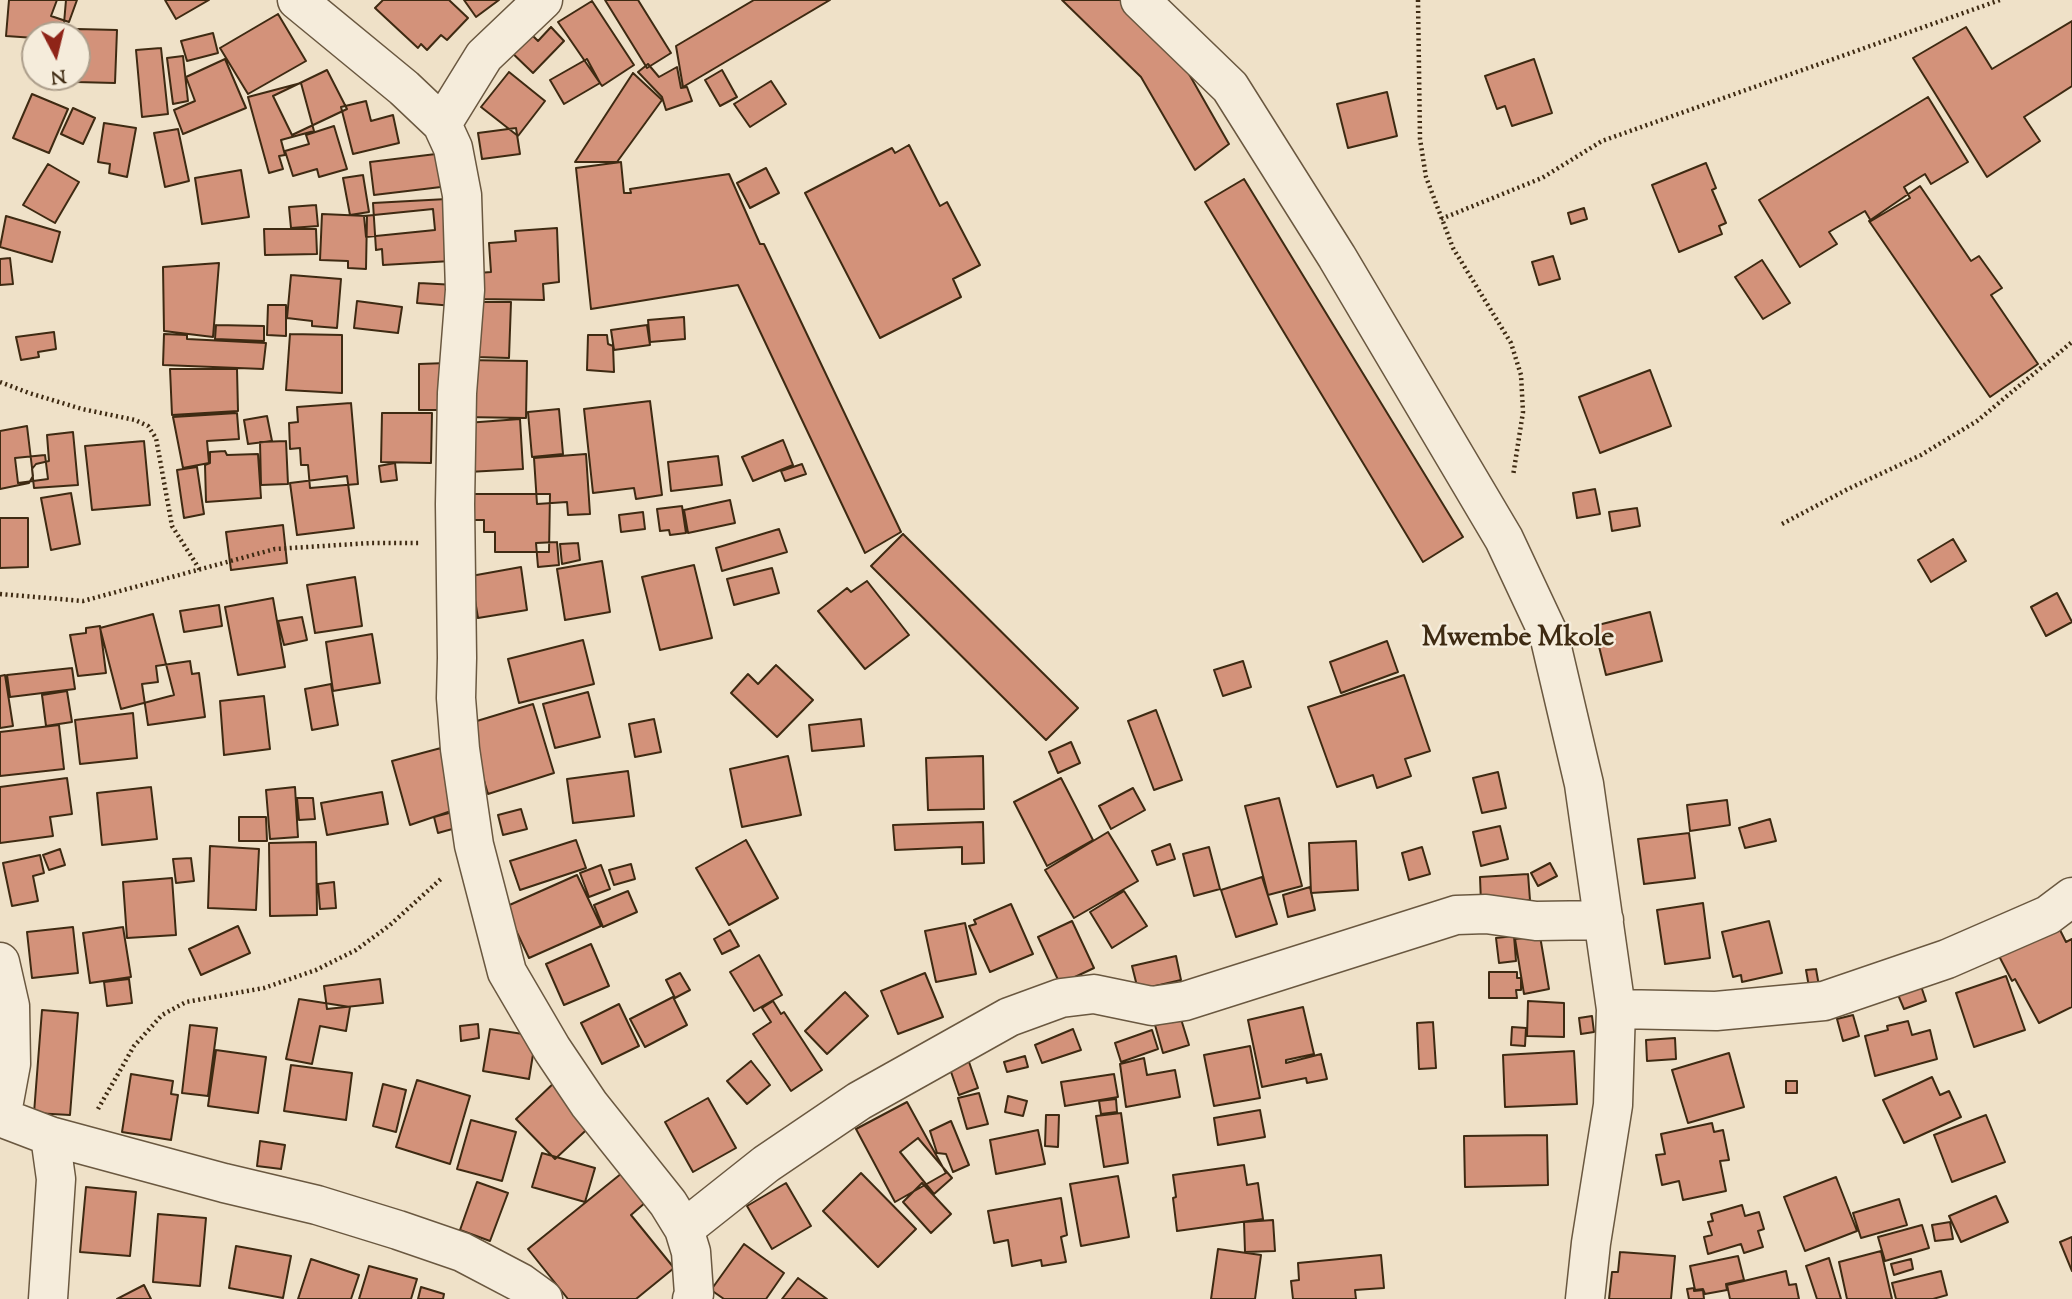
<!DOCTYPE html>
<html>
<head>
<meta charset="utf-8">
<style>
	body { margin:0 }
	#map { position:relative; width:2072px; height:1299px; overflow:hidden; background:#efe1c8; font-family:"Sorts Mill Goudy",serif }
	canvas { display:block }
	.north { position:absolute; left:21px; top:21px; width:70px; height:70px; box-sizing:border-box; background:#f5ecdb; border:2px solid #ac9e8b; border-radius:50%; rotate:173deg; font-size:19px; font-weight:700; line-height:28px; text-align:center; color:#3e2a12 }
	.north::after { content:''; display:block; margin:auto; width:24px; height:32px; background:#8f2418; clip-path:polygon(50% 0,100% 100%,50% 72%,0 100%) }
</style>
</head>
<body>
<div id="map">
<canvas width="2072" height="1299"></canvas>
<div class="north">N</div>
</div>
<script>
const ctx = document.querySelector('canvas').getContext('2d');
ctx.lineJoin = 'round';
function fillPath(path, color) { ctx.fillStyle = color; ctx.fill(path, 'evenodd'); }
const poly = rows => new Path2D(rows.map(r => 'M' + r).join(''));
function trace(path, color, width, dash) { ctx.strokeStyle = color; ctx.lineWidth = width; ctx.lineCap = dash ? 'butt' : 'round'; ctx.setLineDash(dash || []); ctx.stroke(path); }
function label(font, color, halo, rows, align = 'center') {
  ctx.font = font + ' "Sorts Mill Goudy",serif'; ctx.lineWidth = 5; ctx.setLineDash([]); ctx.textBaseline = 'middle'; ctx.strokeStyle = halo; ctx.fillStyle = color; for (const [text, x, y, turn = 0] of rows) {
    ctx.save(); ctx.translate(x, y); ctx.rotate((+turn || 0) * Math.PI / 180); ctx.textAlign = isNaN(turn) ? turn : align; if (halo) ctx.strokeText(text, 0, 0); ctx.fillText(text, 0, 0); ctx.restore();
  }
}
const building = poly([
	[9,0,66,0,63,35,35,35,35,38,6,36,9,0],
	[57,0,77,0,69,22,51,16,57,0],
	[165,0,209,0,176,19,165,0],
	[383,0,449,0,468,18,447,40,441,35,427,50,421,44,418,48,375,8,383,0],
	[464,0,499,0,476,17,464,0],
	[605,0,638,0,671,53,647,68,605,0],
	[754,0,830,0,683,87,676,46,754,0],
	[1062,0,1126,0,1173,46,1229,144,1195,170,1141,77,1062,0],
	[592,1,634,65,602,86,558,22,592,1],
	[278,14,306,61,248,94,220,48,278,14],
	[2072,21,2072,86,2024,117,2040,141,1987,177,1913,58,1966,27,1992,69,2072,21],
	[551,27,564,41,533,73,507,48,526,29,538,41,551,27],
	[77,29,117,30,115,83,76,82,77,29],
	[213,33,218,53,187,61,181,41,213,33],
	[161,48,168,114,142,117,136,50,161,48],
	[183,56,188,101,173,104,167,58,183,56],
	[225,59,246,108,183,134,174,110,195,101,186,77,225,59],
	[587,59,600,83,564,104,550,80,587,59],
	[1534,59,1552,113,1512,126,1505,106,1497,109,1485,76,1534,59],
	[648,64,659,77,677,67,681,88,687,87,692,101,666,110,662,97,638,72,648,64],
	[327,70,347,109,292,135,273,96,327,70],
	[722,70,737,97,720,106,705,80,722,70],
	[509,72,545,101,518,136,481,107,509,72],
	[633,73,662,100,617,162,575,162,633,73],
	[771,81,786,104,750,127,734,104,771,81],
	[301,83,314,131,281,140,285,155,279,156,283,169,269,173,248,97,301,83],
	[1387,92,1397,136,1348,148,1337,104,1387,92],
	[32,94,68,109,49,153,13,138,32,94],
	[1928,97,1968,162,1931,184,1925,174,1904,187,1910,198,1871,221,1865,211,1829,232,1837,244,1800,267,1759,200,1928,97],
	[366,101,371,121,393,115,399,143,353,154,341,107,366,101],
	[73,108,95,118,83,144,61,134,73,108],
	[104,123,136,128,127,177,109,173,110,164,98,162,104,123],
	[334,126,347,169,319,177,317,169,293,176,285,151,309,144,306,135,334,126],
	[516,128,520,154,482,159,478,133,516,128],
	[178,129,189,181,165,187,154,133,178,129],
	[909,145,940,206,947,202,980,265,953,279,961,297,880,338,805,193,892,148,895,153,909,145],
	[436,154,441,187,374,195,370,162,436,154],
	[621,162,624,193,631,193,630,189,729,174,760,244,764,244,901,532,865,553,738,285,591,309,576,168,621,162],
	[1706,163,1716,188,1712,190,1726,223,1719,226,1722,234,1679,252,1652,185,1706,163],
	[48,164,79,182,55,223,23,205,48,164],
	[766,168,779,193,750,208,737,183,766,168],
	[241,170,249,217,202,224,195,178,241,170],
	[363,175,369,212,350,215,343,178,363,175],
	[1244,179,1463,537,1423,562,1205,202,1244,179],
	[1920,186,1971,261,1979,256,2002,288,1991,295,2038,364,1990,397,1869,221,1920,186],
	[447,199,451,261,383,265,382,249,376,250,373,203,447,199],
	[316,205,318,226,291,228,289,207,316,205],
	[1584,208,1587,219,1571,224,1568,213,1584,208],
	[433,209,435,230,366,237,364,216,433,209],
	[322,214,367,216,366,269,348,268,348,261,320,260,322,214],
	[6,216,60,232,52,262,0,247,6,216],
	[557,228,559,282,543,284,544,300,479,299,478,273,491,272,489,243,516,241,515,231,557,228],
	[264,229,316,229,317,254,265,255,264,229],
	[1553,256,1560,279,1539,285,1532,262,1553,256],
	[10,258,13,284,0,285,0,259,10,258],
	[1762,260,1790,303,1763,319,1735,277,1762,260],
	[219,263,213,337,164,331,163,267,219,263],
	[291,275,341,279,337,328,312,326,312,321,287,318,291,275],
	[419,283,456,285,454,306,417,303,419,283],
	[357,301,402,307,398,333,354,328,357,301],
	[478,302,511,302,509,358,476,357,478,302],
	[268,305,286,305,286,336,267,335,268,305],
	[684,317,685,339,650,342,648,320,684,317],
	[216,325,264,326,264,341,215,339,216,325],
	[647,325,650,345,614,350,611,330,647,325],
	[54,332,56,349,38,352,39,357,21,360,16,337,54,332],
	[164,334,187,335,187,339,266,343,263,369,163,365,164,334],
	[290,334,342,335,342,393,286,390,290,334],
	[588,335,607,335,608,344,613,346,614,372,587,370,588,335],
	[464,360,527,361,526,418,463,417,464,360],
	[447,363,447,410,419,410,419,364,447,363],
	[170,369,237,369,238,411,172,415,170,369],
	[1650,370,1671,426,1600,453,1579,397,1650,370],
	[650,401,662,495,636,499,634,488,593,493,584,409,650,401],
	[351,403,358,484,310,488,308,465,301,465,300,448,290,449,289,423,298,422,297,407,351,403],
	[559,409,563,454,532,457,528,412,559,409],
	[237,413,239,439,207,441,209,463,183,468,173,417,237,413],
	[382,413,432,413,431,463,381,462,382,413],
	[267,416,272,441,248,444,244,420,267,416],
	[520,419,523,469,468,472,466,423,520,419],
	[27,426,33,476,29,483,0,489,0,431,27,426],
	[73,432,78,485,34,488,32,469,36,464,49,461,47,435,73,432],
	[783,440,793,465,753,481,742,457,783,440],
	[144,441,150,505,92,510,85,446,144,441],
	[286,441,288,484,261,485,260,442,286,441],
	[225,451,227,455,258,454,261,498,206,502,205,465,210,463,210,452,225,451],
	[586,454,590,514,568,515,567,502,537,504,534,458,586,454],
	[45,455,48,479,18,483,15,458,45,455],
	[718,456,722,485,671,491,668,462,718,456],
	[395,463,397,480,381,482,379,466,395,463],
	[802,464,806,474,785,481,781,471,802,464],
	[197,467,204,514,184,518,177,470,197,467],
	[347,476,354,528,297,535,290,483,347,476],
	[1595,489,1600,514,1577,518,1573,493,1595,489],
	[71,493,80,544,51,550,41,498,71,493],
	[474,494,550,494,549,552,495,552,495,532,484,532,484,520,474,520,474,494],
	[730,500,735,523,688,533,684,510,730,500],
	[682,506,686,533,670,535,669,530,660,531,657,509,682,506],
	[1637,508,1640,526,1612,531,1609,512,1637,508],
	[643,512,645,529,621,532,619,515,643,512],
	[0,518,28,518,28,567,0,568,0,518],
	[283,525,287,563,231,570,226,532,283,525],
	[779,529,787,552,722,571,716,548,779,529],
	[903,534,1078,708,1046,740,871,566,903,534],
	[1953,539,1966,561,1931,582,1918,560,1953,539],
	[557,542,559,565,538,567,536,543,557,542],
	[578,543,580,560,562,564,560,544,578,543],
	[602,561,610,612,565,620,557,569,602,561],
	[694,565,712,638,660,650,642,577,694,565],
	[521,567,527,610,478,618,471,576,521,567],
	[772,568,779,593,734,605,727,579,772,568],
	[355,577,362,626,315,633,307,585,355,577],
	[867,581,909,635,865,669,818,611,847,588,851,592,867,581],
	[2057,593,2072,622,2046,636,2031,607,2057,593],
	[273,598,285,667,238,675,225,607,273,598],
	[219,605,222,626,184,632,180,611,219,605],
	[1650,612,1662,661,1606,675,1594,626,1650,612],
	[153,614,174,695,121,709,100,628,153,614],
	[302,617,307,640,284,645,278,621,302,617],
	[100,626,106,673,78,676,70,635,86,633,86,628,100,626],
	[372,634,380,683,333,691,326,642,372,634],
	[583,640,594,684,519,703,508,659,583,640],
	[1387,641,1398,672,1341,693,1330,662,1387,641],
	[190,661,192,674,199,673,205,717,148,725,142,684,158,682,156,666,190,661],
	[1243,661,1251,687,1223,696,1214,670,1243,661],
	[776,665,813,700,777,737,731,693,748,674,758,684,776,665],
	[72,668,75,689,10,697,7,675,72,668],
	[5,675,13,726,0,728,0,676,5,675],
	[1404,675,1430,751,1405,759,1411,776,1377,788,1373,775,1337,787,1308,707,1404,675],
	[331,684,338,725,312,730,305,689,331,684],
	[67,691,72,722,46,726,42,695,67,691],
	[588,692,600,737,555,748,543,704,588,692],
	[264,696,270,749,224,755,220,701,264,696],
	[533,704,554,773,488,794,467,724,533,704],
	[1156,710,1182,780,1154,790,1128,721,1156,710],
	[133,713,137,758,80,764,75,720,133,713],
	[654,719,661,752,635,757,629,724,654,719],
	[861,719,864,746,812,751,809,725,861,719],
	[59,725,64,769,0,776,0,732,59,725],
	[1071,742,1080,763,1058,773,1049,752,1071,742],
	[441,748,457,809,410,825,392,761,441,748],
	[788,756,801,815,742,827,730,769,788,756],
	[983,756,984,809,928,810,926,758,983,756],
	[628,771,634,816,573,823,567,779,628,771],
	[1498,772,1506,808,1482,813,1473,778,1498,772],
	[67,778,72,814,50,817,53,836,0,843,0,787,67,778],
	[1061,778,1093,840,1047,866,1014,802,1061,778],
	[151,787,157,839,102,845,97,793,151,787],
	[295,787,298,837,270,839,266,790,295,787],
	[1133,788,1145,810,1111,829,1099,806,1133,788],
	[382,792,388,824,327,835,321,803,382,792],
	[297,798,313,798,315,819,299,820,297,798],
	[1279,798,1302,886,1268,895,1245,806,1279,798],
	[1727,800,1730,825,1690,831,1687,805,1727,800],
	[521,809,527,829,503,835,498,815,521,809],
	[460,810,463,826,438,833,434,817,460,810],
	[239,817,266,817,267,841,239,841,239,817],
	[1770,819,1776,841,1745,848,1739,828,1770,819],
	[983,822,984,863,962,864,962,847,895,850,893,825,983,822],
	[1500,826,1508,859,1481,866,1473,832,1500,826],
	[1108,832,1138,881,1074,918,1045,870,1108,832],
	[1689,833,1695,878,1644,884,1638,839,1689,833],
	[576,840,586,868,520,890,510,861,576,840],
	[746,840,778,898,729,925,696,868,746,840],
	[1356,841,1358,890,1311,893,1309,843,1356,841],
	[316,842,317,915,270,916,269,843,316,842],
	[1170,844,1175,859,1157,865,1152,851,1170,844],
	[210,846,259,849,256,910,208,908,210,846],
	[1209,847,1220,889,1194,896,1183,854,1209,847],
	[1422,847,1430,874,1409,880,1402,853,1422,847],
	[60,849,65,865,49,870,43,855,60,849],
	[40,855,44,873,33,876,38,901,12,906,3,863,40,855],
	[191,858,194,881,176,883,173,859,191,858],
	[1550,863,1557,876,1538,886,1531,873,1550,863],
	[631,864,635,879,614,885,609,870,631,864],
	[601,865,610,889,589,897,580,873,601,865],
	[1528,874,1530,900,1481,903,1480,877,1528,874],
	[577,875,601,926,529,958,505,907,577,875],
	[1262,877,1277,924,1236,937,1221,890,1262,877],
	[172,878,176,935,127,938,123,882,172,878],
	[334,882,336,908,320,909,318,884,334,882],
	[1310,887,1315,910,1288,917,1283,895,1310,887],
	[628,891,637,912,603,927,594,905,628,891],
	[1124,891,1147,926,1112,948,1090,912,1124,891],
	[1703,903,1710,958,1665,964,1657,910,1703,903],
	[1011,904,1033,954,990,972,969,926,976,924,974,920,1011,904],
	[1072,921,1094,968,1060,984,1038,937,1072,921],
	[1769,921,1782,973,1742,982,1741,975,1733,977,1722,932,1769,921],
	[965,923,976,974,936,982,925,931,965,923],
	[238,926,250,953,201,975,189,949,238,926],
	[2058,926,2066,942,2072,939,2072,1007,2039,1023,2015,979,2012,981,1999,956,2058,926],
	[73,927,78,973,32,978,27,932,73,927],
	[123,927,131,977,90,983,83,933,123,927],
	[730,930,739,946,722,954,714,939,730,930],
	[1514,936,1516,961,1499,963,1496,938,1514,936],
	[1540,936,1549,989,1524,994,1515,939,1540,936],
	[591,944,609,986,564,1005,546,964,591,944],
	[759,955,782,995,754,1011,730,972,759,955],
	[1176,956,1181,980,1138,990,1132,966,1176,956],
	[1816,969,1819,986,1809,987,1806,970,1816,969],
	[1489,972,1517,972,1517,978,1521,978,1521,990,1516,990,1517,998,1489,998,1489,972],
	[680,973,690,990,675,998,666,980,680,973],
	[925,973,943,1017,898,1034,881,991,925,973],
	[1917,974,1926,1001,1904,1009,1893,983,1917,974],
	[2006,976,2025,1030,1974,1047,1956,993,2006,976],
	[129,979,132,1003,107,1006,104,982,129,979],
	[380,979,383,1003,327,1009,324,986,380,979],
	[845,992,868,1016,827,1054,805,1031,845,992],
	[673,997,687,1025,645,1047,630,1019,673,997],
	[299,999,350,1007,346,1031,320,1026,312,1064,286,1059,299,999],
	[773,1001,781,1014,784,1012,822,1070,791,1091,753,1034,771,1022,762,1008,773,1001],
	[1528,1001,1564,1003,1564,1037,1527,1036,1528,1001],
	[619,1004,639,1046,602,1064,581,1023,619,1004],
	[1303,1007,1314,1054,1286,1060,1286,1063,1321,1054,1327,1079,1307,1083,1306,1078,1262,1087,1248,1020,1303,1007],
	[42,1010,78,1013,70,1115,34,1113,42,1010],
	[1853,1015,1859,1036,1843,1041,1837,1019,1853,1015],
	[1592,1016,1594,1032,1581,1034,1579,1018,1592,1016],
	[1181,1019,1189,1045,1163,1053,1155,1025,1181,1019],
	[1908,1021,1912,1035,1930,1030,1937,1059,1875,1076,1865,1036,1888,1030,1887,1026,1908,1021],
	[1433,1022,1436,1068,1419,1069,1417,1023,1433,1022],
	[478,1024,479,1038,461,1041,460,1026,478,1024],
	[190,1025,217,1028,208,1096,182,1093,190,1025],
	[1512,1027,1526,1028,1525,1046,1511,1045,1512,1027],
	[490,1029,536,1036,529,1079,483,1071,490,1029],
	[1073,1029,1081,1050,1042,1063,1035,1045,1073,1029],
	[1152,1030,1158,1049,1121,1062,1115,1043,1152,1030],
	[1675,1038,1676,1059,1647,1061,1646,1040,1675,1038],
	[1250,1046,1260,1098,1214,1106,1204,1055,1250,1046],
	[216,1050,266,1057,258,1113,208,1106,216,1050],
	[1574,1051,1577,1104,1505,1107,1503,1055,1574,1051],
	[1729,1053,1744,1107,1688,1123,1672,1070,1729,1053],
	[1025,1056,1028,1067,1007,1072,1004,1062,1025,1056],
	[1144,1058,1147,1075,1175,1070,1180,1097,1126,1107,1120,1064,1144,1058],
	[968,1059,978,1088,959,1095,949,1066,968,1059],
	[751,1061,770,1085,747,1104,727,1081,751,1061],
	[291,1065,352,1073,346,1120,284,1111,291,1065],
	[131,1074,173,1081,171,1094,178,1095,171,1140,122,1132,131,1074],
	[1114,1074,1118,1097,1065,1106,1061,1082,1114,1074],
	[1932,1077,1940,1095,1949,1091,1961,1117,1904,1143,1883,1100,1932,1077],
	[417,1080,470,1096,450,1164,396,1147,417,1080],
	[557,1080,596,1121,555,1159,516,1119,557,1080],
	[1786,1081,1797,1081,1797,1093,1786,1093,1786,1081],
	[383,1084,406,1090,396,1132,373,1126,383,1084],
	[979,1093,988,1124,967,1129,958,1098,979,1093],
	[1008,1096,1027,1101,1023,1116,1005,1112,1008,1096],
	[708,1098,736,1148,693,1172,665,1122,708,1098],
	[1116,1099,1117,1112,1101,1114,1099,1101,1116,1099],
	[907,1102,946,1173,895,1202,856,1129,907,1102],
	[1260,1110,1265,1137,1218,1145,1214,1118,1260,1110],
	[1121,1113,1128,1163,1104,1167,1096,1116,1121,1113],
	[1046,1115,1059,1115,1058,1147,1045,1146,1046,1115],
	[1986,1115,2005,1162,1952,1182,1934,1135,1986,1115],
	[471,1120,516,1132,502,1181,457,1169,471,1120],
	[951,1121,969,1165,953,1172,946,1154,937,1153,930,1131,951,1121],
	[1712,1123,1714,1132,1723,1130,1729,1160,1720,1161,1726,1191,1683,1200,1679,1181,1662,1185,1656,1155,1665,1154,1661,1134,1712,1123],
	[1038,1130,1045,1164,996,1174,990,1140,1038,1130],
	[1547,1135,1548,1185,1465,1187,1464,1136,1547,1135],
	[918,1138,952,1178,934,1194,900,1152,918,1138],
	[260,1141,285,1145,281,1169,257,1166,260,1141],
	[542,1153,595,1168,585,1202,532,1187,542,1153],
	[1244,1165,1247,1185,1258,1183,1263,1219,1177,1231,1173,1198,1176,1197,1173,1175,1244,1165],
	[622,1173,646,1202,631,1215,674,1268,636,1299,568,1299,528,1249,622,1173],
	[861,1173,916,1229,878,1267,823,1211,861,1173],
	[1118,1176,1129,1237,1081,1246,1070,1184,1118,1176],
	[1836,1177,1857,1231,1805,1251,1784,1197,1836,1177],
	[477,1182,508,1193,490,1241,460,1230,477,1182],
	[786,1183,811,1226,772,1249,747,1206,786,1183],
	[922,1183,951,1214,931,1233,903,1202,922,1183],
	[86,1187,136,1192,130,1256,80,1252,86,1187],
	[1996,1196,2008,1222,1961,1242,1949,1216,1996,1196],
	[1061,1198,1067,1235,1061,1237,1066,1262,1042,1266,1041,1260,1012,1266,1008,1240,994,1243,988,1211,1061,1198],
	[1899,1199,1907,1225,1861,1238,1853,1213,1899,1199],
	[1742,1205,1745,1216,1759,1212,1764,1229,1758,1231,1763,1247,1744,1253,1741,1244,1708,1254,1704,1237,1712,1235,1708,1222,1713,1221,1711,1214,1742,1205],
	[158,1214,206,1218,200,1286,153,1282,158,1214],
	[1273,1220,1275,1251,1245,1252,1244,1222,1273,1220],
	[1950,1222,1953,1239,1935,1241,1932,1225,1950,1222],
	[1922,1225,1929,1248,1885,1261,1878,1237,1922,1225],
	[2072,1237,2072,1271,2060,1242,2072,1237],
	[744,1244,784,1273,766,1299,724,1299,711,1290,744,1244],
	[236,1246,291,1256,283,1298,229,1288,236,1246],
	[1218,1249,1261,1255,1255,1299,1211,1299,1218,1249],
	[1881,1251,1892,1299,1847,1299,1839,1262,1881,1251],
	[1620,1252,1675,1256,1671,1299,1609,1299,1612,1272,1618,1272,1620,1252],
	[1381,1255,1384,1288,1355,1290,1356,1299,1293,1299,1291,1281,1299,1280,1298,1263,1381,1255],
	[1738,1256,1744,1280,1726,1284,1727,1290,1705,1294,1703,1289,1695,1290,1690,1266,1738,1256],
	[1829,1258,1841,1299,1817,1299,1806,1266,1829,1258],
	[311,1259,359,1275,351,1299,298,1299,311,1259],
	[1911,1259,1913,1269,1894,1275,1891,1264,1911,1259],
	[369,1266,417,1279,411,1299,359,1299,369,1266],
	[1786,1271,1789,1285,1796,1284,1799,1299,1730,1299,1727,1285,1786,1271],
	[1941,1271,1947,1295,1933,1299,1896,1299,1892,1283,1941,1271],
	[798,1278,827,1299,782,1299,798,1278],
	[144,1285,151,1299,117,1299,144,1285],
	[421,1287,444,1294,443,1299,418,1299,421,1287],
	[1694,1288,1694,1291,1703,1290,1704,1299,1689,1299,1687,1289,1694,1288]
]);
fillPath(building, '#d3927a');
trace(building, '#3e2a12', 2);
const street = poly([
	[297,0,404,88,442,124,453,148,462,195,465,290,457,393,455,504,457,658,456,698,460,749,474,845,507,972,552,1049,589,1104,668,1203,684,1229,691,1252,694,1294,692,1299],
	[1140,0,1230,87,1337,257,1504,539,1549,635,1584,784,1616,1009,1613,1105,1591,1243,1585,1299],
	[442,124,484,56,543,0],
	[0,962,10,1006,11,1064,1,1118],
	[1616,1009,1716,1011,1824,1001,1947,959,2048,915,2072,897],
	[0,1117,50,1136,224,1183,317,1205,398,1230,462,1252,521,1283,543,1299],
	[684,1229,766,1164,859,1101,1009,1017,1061,998,1094,994,1152,1006,1185,1001,1456,915,1486,914,1536,921,1604,920],
	[48,1299,56,1179,50,1136]
]);
trace(street, '#6a5840', 41);
trace(poly([
	[1418,0,1420,139,1426,177,1453,248,1511,343,1521,375,1523,412,1513,476],
	[1441,219,1542,178,1602,141,2000,0],
	[0,382,29,393,82,409,135,420,148,426,156,438,172,526,200,570],
	[1782,524,1848,489,1921,455,1977,421,2072,342],
	[0,594,83,601,275,549,371,543,419,543],
	[98,1109,134,1046,162,1015,186,1002,264,988,316,970,356,950,390,925,442,878]
]), '#3e2a12', 4.5, [2, 3.5]);
trace(street, '#f5ecdb', 38);
label('bold 28px', '#3e2a12', '#f5ecdb', [
	["Mwembe Mkole",1518,640]
]);
</script>
</body>
</html>
